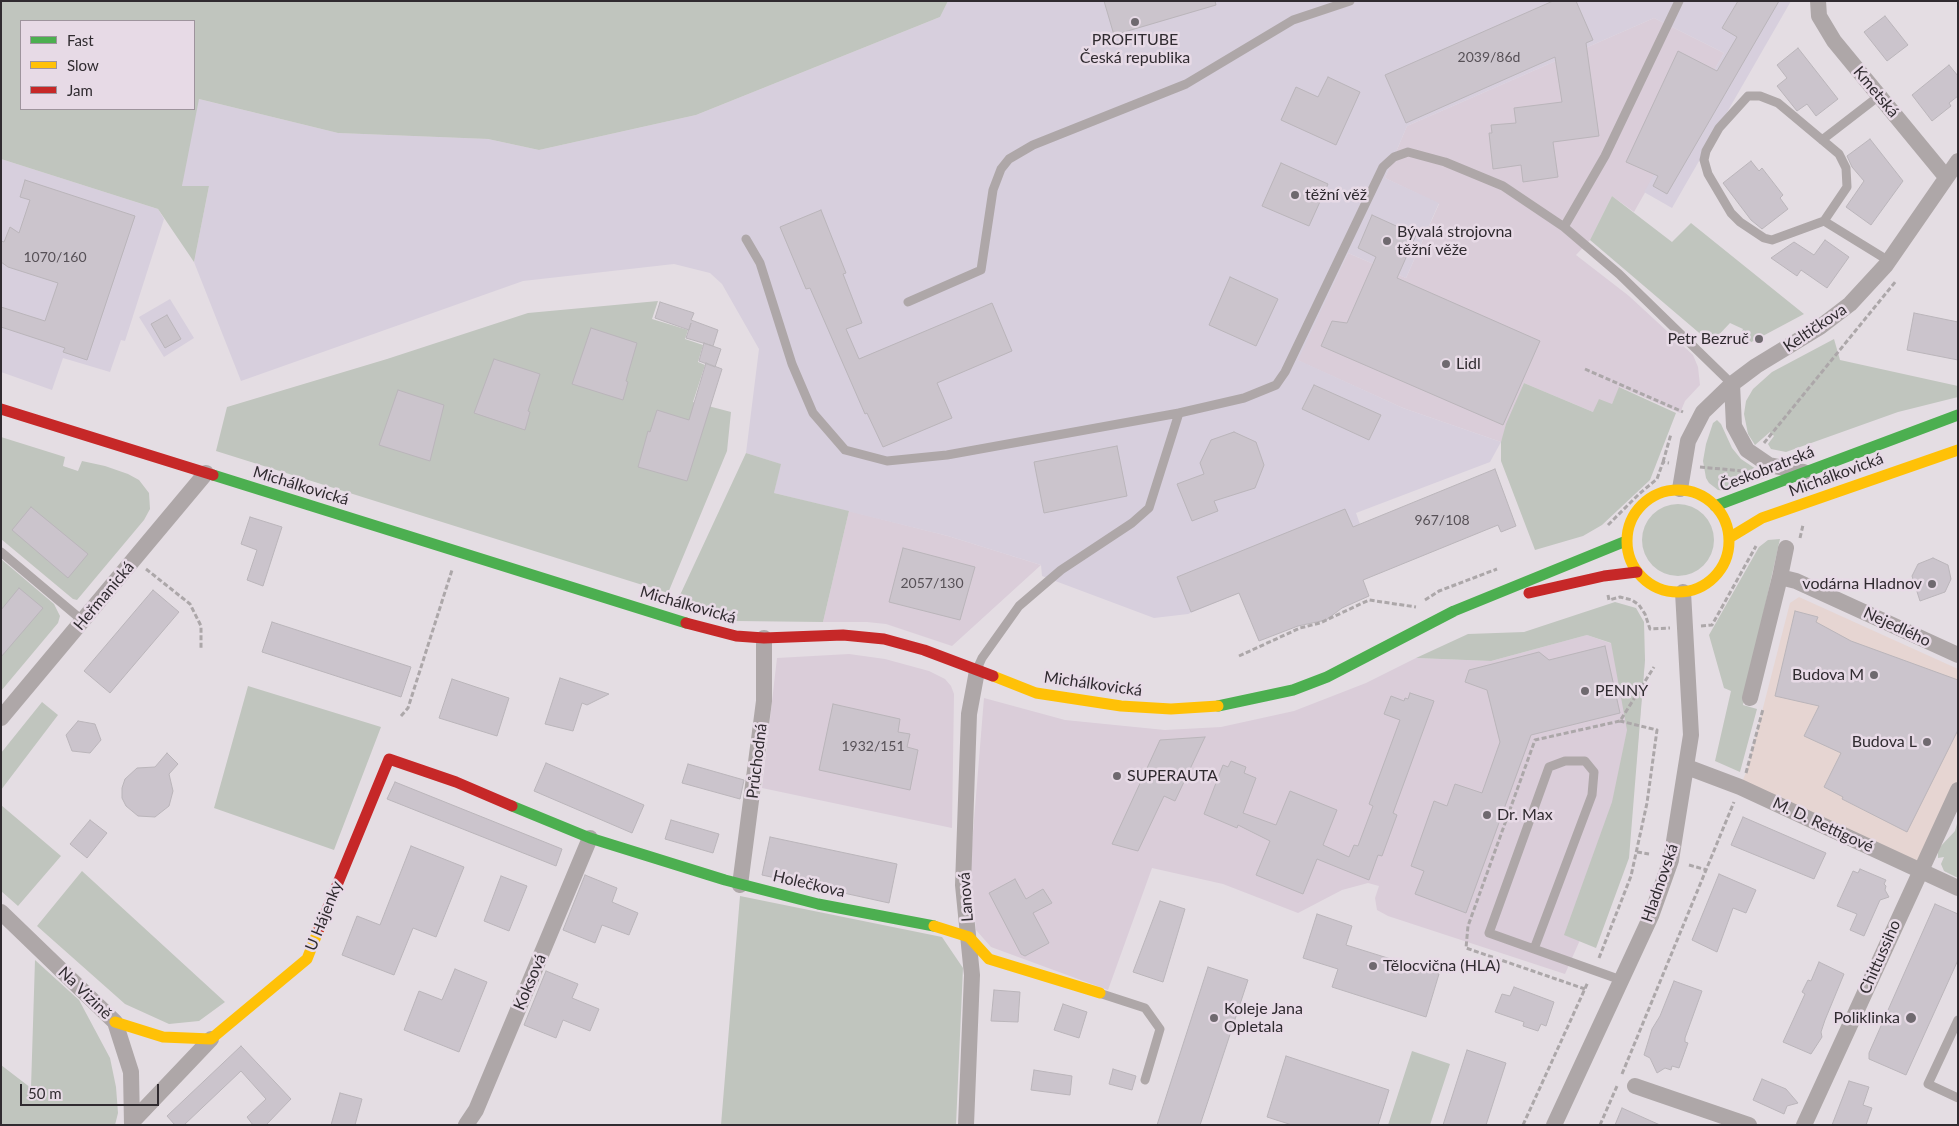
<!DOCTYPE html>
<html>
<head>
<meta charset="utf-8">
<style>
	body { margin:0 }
	#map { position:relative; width:1959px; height:1126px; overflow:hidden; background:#e4dde3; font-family:Lato,sans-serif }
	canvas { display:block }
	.frame { position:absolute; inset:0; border:2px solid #302b30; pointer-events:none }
	.legend { position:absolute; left:20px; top:20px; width:175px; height:90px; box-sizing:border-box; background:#e7dae6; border:1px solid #9e949d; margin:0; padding:6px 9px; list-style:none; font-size:15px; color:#302b30 }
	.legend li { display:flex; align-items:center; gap:10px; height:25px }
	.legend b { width:25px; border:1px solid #9e949d }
	.scale { position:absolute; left:20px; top:1084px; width:139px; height:22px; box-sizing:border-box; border:2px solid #302b30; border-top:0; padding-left:6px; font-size:15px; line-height:18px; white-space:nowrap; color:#302b30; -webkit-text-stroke:4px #e7dae6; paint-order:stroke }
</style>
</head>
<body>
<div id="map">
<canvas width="1959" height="1126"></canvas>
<div class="frame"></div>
<ul class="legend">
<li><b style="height:6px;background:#4caf50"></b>Fast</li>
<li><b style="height:6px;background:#ffc107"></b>Slow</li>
<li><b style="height:6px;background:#c62828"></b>Jam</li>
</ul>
<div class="scale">50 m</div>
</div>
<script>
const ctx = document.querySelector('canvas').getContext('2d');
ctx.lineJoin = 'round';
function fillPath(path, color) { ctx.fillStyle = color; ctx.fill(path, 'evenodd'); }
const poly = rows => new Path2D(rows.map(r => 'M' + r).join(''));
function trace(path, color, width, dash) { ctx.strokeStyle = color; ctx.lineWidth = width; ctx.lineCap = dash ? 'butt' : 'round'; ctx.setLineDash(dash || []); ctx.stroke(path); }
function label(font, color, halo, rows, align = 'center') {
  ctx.font = font + ' Lato,sans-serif'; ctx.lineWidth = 5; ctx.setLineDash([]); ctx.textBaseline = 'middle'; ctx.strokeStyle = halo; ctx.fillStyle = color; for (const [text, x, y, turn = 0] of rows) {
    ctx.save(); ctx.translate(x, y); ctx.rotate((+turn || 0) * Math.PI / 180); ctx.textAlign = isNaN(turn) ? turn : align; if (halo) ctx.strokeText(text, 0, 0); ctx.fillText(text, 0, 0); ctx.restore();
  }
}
fillPath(poly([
	[1654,18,1724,53,1634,212,1612,196,1590,240,1576,255,1629,296,1693,355,1698,367,1700,385,1685,401,1680,413,1620,387,1612,404,1593,412,1524,383,1501,442,1403,408,1297,360,1348,253,1406,278,1439,204,1385,178,1407,126],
	[849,511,948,536,1041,565,952,646,886,624,867,622,823,622],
	[1587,635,1644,655,1645,660,1636,766,1606,881,1565,974,1388,916,1377,910,1375,898,1379,886,1368,883,1342,890,1298,913,1223,884,1152,868,1108,990,991,947,976,930,970,869,984,698,1065,720,1165,730,1221,727,1294,711,1366,683,1416,658,1491,661],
	[849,654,885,659,929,671,945,679,951,686,954,694,952,828,762,788,777,658]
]), '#dacdd9');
fillPath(poly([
	[948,1,1791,1,1672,208,1644,192,1724,53,1654,18,1407,126,1385,178,1439,203,1406,278,1348,253,1298,360,1403,408,1501,442,1490,462,1356,513,1366,541,1188,614,1154,618,1042,576,1041,565,948,536,774,493,780,464,746,453,759,349,722,284,710,273,674,264,523,281,241,381,194,262,209,186,182,186,190,118,199,99,338,133,488,139,539,150,696,115,940,17],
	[1,159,158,209,164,219,125,341,121,340,110,372,63,358,52,390,1,372],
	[170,299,194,338,164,357,139,317]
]), '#d7cfdd');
fillPath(poly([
	[1799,597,1958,669,1958,790,1920,870,1740,787,1747,770,1790,603]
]), '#e6d5d2');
fillPath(poly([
	[1,1,948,1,940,17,696,115,539,150,488,139,338,133,199,99,182,186,209,186,194,262,158,209,1,159],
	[21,21,194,21,194,109,21,109],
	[1612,196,1672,242,1691,223,1804,314,1744,346,1735,346,1743,329,1730,323,1711,343,1590,240],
	[658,301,652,319,688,330,685,339,703,345,698,362,705,365,693,402,731,412,727,451,668,593,216,451,227,407,387,359,528,313],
	[1834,339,1840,360,1958,386,1958,397,1898,412,1786,452,1771,449,1768,444,1774,436,1770,432,1755,445,1748,434,1744,414,1746,401,1753,389,1772,372],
	[1524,383,1593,412,1599,399,1612,404,1619,387,1676,413,1650,480,1602,525,1583,536,1535,550,1501,461,1501,442,1506,424],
	[1717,420,1721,424,1732,448,1741,459,1768,477,1726,491,1718,490,1709,483,1706,478,1703,461,1706,444,1713,423],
	[1,437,65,457,63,466,78,471,82,461,105,466,128,474,139,480,149,493,150,509,144,520,77,600,73,599,1,539],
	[746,453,781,464,774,493,849,511,823,622,736,621,674,608],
	'1642 540a36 36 0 1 1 72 0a36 36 0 1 1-72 0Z',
	[1780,539,1743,705,1757,709,1740,772,1715,761,1731,691,1724,688,1709,635,1759,547,1768,540],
	[1,559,54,604,60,616,58,623,1,691],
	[1615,602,1636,608,1644,622,1645,660,1629,858,1596,948,1564,935,1612,802,1627,730,1611,643,1587,635,1491,661,1416,658,1468,634,1524,632],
	[248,686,381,727,334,850,214,808],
	[42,702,58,715,1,790,1,753],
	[1,805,61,856,18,906,1,891],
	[1958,820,1958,878,1944,871,1941,864,1944,857,1938,858,1938,852,1939,848,1955,831],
	[82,871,225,1002,199,1021,169,1024,125,1004,37,926],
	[740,896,942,937,963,968,956,1125,721,1125],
	[35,960,79,1000,110,1058,116,1087,118,1113,115,1125,1,1125,1,1065,31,1088],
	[1412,1051,1450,1064,1430,1125,1388,1125]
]), '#c0c5be');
const building = poly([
	[1104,1,1215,1,1216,5,1114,35,1104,1],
	[1553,1,1576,1,1593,40,1586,43,1599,136,1553,142,1558,177,1523,182,1521,165,1493,169,1489,133,1492,133,1491,125,1516,123,1514,108,1562,102,1555,57,1406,123,1385,75,1553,1],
	[1738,1,1779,1,1667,194,1653,186,1658,176,1626,162,1678,51,1717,71,1737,37,1722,28,1738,1],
	[1885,16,1908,45,1887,61,1864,32,1885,16],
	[1798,48,1838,99,1816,116,1807,104,1797,111,1777,86,1787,78,1777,65,1798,48],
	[1949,65,1958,76,1958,96,1949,103,1951,106,1932,121,1912,95,1949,65],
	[1328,77,1360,92,1336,145,1281,120,1296,87,1318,97,1328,77],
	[1870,139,1903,181,1871,225,1846,207,1864,181,1852,167,1847,156,1870,139],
	[1751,161,1759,171,1762,168,1783,195,1780,198,1788,209,1762,229,1751,220,1723,183,1751,161],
	[1281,163,1328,184,1309,226,1262,206,1281,163],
	[25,180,135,216,87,360,63,352,65,348,1,327,1,307,45,321,58,283,8,267,1,262,1,241,4,242,10,227,19,233,30,200,20,197,25,180],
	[821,210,846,273,843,274,862,323,846,329,859,359,992,303,1012,351,937,383,952,418,883,447,867,413,865,414,810,288,806,289,780,227,821,210],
	[1372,215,1416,235,1397,278,1540,341,1503,425,1321,346,1332,321,1347,323,1376,257,1358,248,1372,215],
	[1825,240,1849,257,1827,288,1801,270,1797,276,1771,258,1794,242,1814,255,1825,240],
	[1230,277,1278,299,1256,346,1209,325,1230,277],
	[660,302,694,313,691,320,718,330,713,346,686,338,691,323,689,330,655,318,660,302],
	[1914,313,1958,322,1958,360,1907,350,1914,313],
	[167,315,181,339,165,348,151,324,167,315],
	[591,328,637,343,626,381,628,382,623,400,572,384,591,328],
	[704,343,721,349,715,367,699,361,704,343],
	[494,359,540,374,528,411,530,412,525,430,474,413,494,359],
	[706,363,722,369,687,481,638,467,648,431,650,432,657,410,689,420,706,363],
	[1314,385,1381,415,1369,440,1302,409,1314,385],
	[398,390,444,405,430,461,379,445,398,390],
	[1234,432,1256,442,1264,465,1255,488,1214,501,1218,511,1192,521,1177,484,1204,474,1200,463,1211,440,1234,432],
	[1117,446,1127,496,1044,513,1034,462,1117,446],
	[1495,469,1516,526,1501,532,1498,525,1363,580,1369,596,1342,608,1326,620,1298,626,1259,641,1239,593,1191,612,1177,577,1345,509,1353,527,1495,469],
	[31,507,88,554,68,578,12,530,31,507],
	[250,517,282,527,263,586,247,580,257,550,241,544,250,517],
	[903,548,975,567,960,620,889,602,903,548],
	[1933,558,1948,565,1951,579,1945,592,1920,601,1912,576,1918,564,1933,558],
	[19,588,43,608,1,657,1,610,19,588],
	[153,590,179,612,110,693,84,671,153,590],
	[1795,611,1818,617,1816,622,1851,641,1958,680,1958,730,1907,832,1842,799,1843,797,1824,787,1841,753,1804,736,1819,706,1775,696,1795,611],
	[272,622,411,667,401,697,262,652,272,622],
	[1605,646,1620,713,1531,735,1466,913,1415,894,1424,871,1411,866,1434,801,1447,806,1455,784,1482,793,1500,742,1487,690,1465,682,1469,670,1539,652,1549,660,1605,646],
	[560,678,609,694,587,705,582,703,573,731,545,724,560,678],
	[452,679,509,698,497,736,439,718,452,679],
	[1410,693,1434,701,1393,813,1397,815,1382,856,1378,855,1369,880,1317,859,1303,894,1256,875,1270,841,1238,825,1237,828,1204,814,1223,765,1228,767,1231,761,1246,767,1244,773,1256,778,1243,813,1276,825,1290,791,1337,810,1323,845,1349,857,1354,845,1358,846,1373,806,1369,804,1400,720,1384,714,1391,696,1404,701,1405,698,1408,699,1410,693],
	[833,704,900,719,898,732,910,734,907,747,918,750,910,790,819,770,833,704],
	[78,721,95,724,101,740,90,753,72,751,66,735,78,721],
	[1205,737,1175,801,1164,796,1138,851,1112,844,1160,740,1205,737],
	[167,753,178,764,169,774,173,791,169,806,155,817,138,816,126,806,122,798,122,788,125,779,137,768,155,767,167,753],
	[546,763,644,805,632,833,534,791,546,763],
	[688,764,744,780,740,799,682,783,688,764],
	[395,782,562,849,556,866,387,799,395,782],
	[1743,817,1826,853,1814,879,1731,845,1743,817],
	[90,820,107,833,87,858,70,844,90,820],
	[671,820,719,834,713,853,665,839,671,820],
	[770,837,897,864,889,903,762,875,770,837],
	[411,846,464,867,436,937,413,928,394,975,342,955,357,916,380,925,411,846],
	[1860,869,1886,880,1884,884,1886,886,1885,890,1889,897,1880,900,1864,936,1850,930,1857,914,1837,906,1853,871,1858,873,1860,869],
	[1719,874,1756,890,1746,913,1733,908,1717,952,1692,940,1719,874],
	[585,875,617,888,612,902,638,913,629,935,602,925,595,943,563,930,585,875],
	[501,876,527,886,509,931,484,921,501,876],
	[1015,879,1026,899,1043,889,1052,903,1033,913,1049,943,1025,956,1021,954,989,893,1015,879],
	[1160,901,1185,909,1163,982,1133,972,1160,901],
	[1935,904,1958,914,1958,960,1906,1075,1869,1059,1869,1053,1935,904],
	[1317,914,1352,926,1346,945,1439,974,1426,1017,1332,987,1338,969,1303,958,1317,914],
	[1819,962,1844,974,1825,1020,1821,1032,1822,1037,1811,1054,1783,1042,1805,994,1802,992,1808,980,1811,981,1819,962],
	[1208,967,1248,980,1209,1098,1200,1125,1157,1125,1208,967],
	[455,969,487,982,459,1052,404,1030,419,991,442,1000,455,969],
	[546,971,578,984,572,998,599,1009,590,1031,563,1020,556,1038,524,1025,546,971],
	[1674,981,1702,991,1685,1038,1685,1042,1688,1043,1679,1068,1672,1066,1671,1070,1665,1068,1657,1073,1650,1058,1644,1055,1652,1029,1660,1016,1674,981],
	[1514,987,1554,1002,1546,1026,1541,1024,1538,1031,1523,1026,1524,1022,1495,1012,1502,994,1510,996,1514,987],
	[994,990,1020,992,1018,1022,991,1021,994,990],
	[1063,1004,1087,1012,1079,1038,1054,1030,1063,1004],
	[241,1046,291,1099,266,1125,253,1125,247,1117,266,1099,241,1071,184,1125,175,1125,167,1116,241,1046],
	[1467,1050,1506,1063,1486,1125,1443,1125,1467,1050],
	[1286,1056,1389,1090,1378,1125,1292,1125,1267,1117,1286,1056],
	[1113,1069,1136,1076,1132,1090,1109,1084,1113,1069],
	[1034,1070,1072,1076,1070,1095,1031,1090,1034,1070],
	[1762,1079,1786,1089,1798,1103,1787,1106,1784,1114,1753,1100,1762,1079],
	[1849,1081,1869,1087,1863,1105,1872,1108,1866,1125,1832,1125,1849,1081],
	[340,1093,362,1099,355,1125,331,1125,340,1093],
	[1622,1108,1660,1125,1615,1125,1622,1108]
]);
fillPath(building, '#cbc4cc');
trace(building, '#bab5ba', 1);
trace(poly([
	[1585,369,1683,412],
	[1764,443,1896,281],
	[1663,462,1671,434],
	[1700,467,1743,471],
	[1608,525,1639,494,1657,479,1663,462,1669,463],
	[1800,538,1803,525],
	[146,569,190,604,201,626,201,650],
	[1608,595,1609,600,1620,597,1632,600,1639,605,1645,614,1650,629,1670,628],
	[1425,600,1439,591,1497,569],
	[1701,626,1712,625,1756,546],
	[1239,656,1300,628,1320,623,1369,600,1416,607],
	[401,716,408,708,452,570],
	[1746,773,1763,709],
	[1637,852,1649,854],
	[1689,865,1707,870],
	[1599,958,1631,876,1647,803,1657,730,1620,721],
	[1585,989,1466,948,1468,926,1535,740,1620,721,1654,667],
	[1622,1074,1734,802],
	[1523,1125,1588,982],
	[1600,1125,1617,1086]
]), '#aca7a9', 3, [5, 2.5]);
trace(poly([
	[1822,140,1879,96],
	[1824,221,1847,187,1846,168,1839,154,1778,103,1760,96,1748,96,1719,128,1706,151,1704,160,1708,174,1731,213,1740,222,1764,238,1772,240,1824,221,1889,261],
	[1564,227,1605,156,1679,1],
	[746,239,760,263,792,364,813,413,845,450,887,461,947,455,1179,413],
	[908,302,981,270,993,190,1001,169,1009,159,1033,145,1186,84,1293,20,1350,1],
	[1,552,83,621],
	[977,669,982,658,1019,606,1061,570,1132,523,1149,508,1179,413,1244,398,1276,385,1285,372,1383,167,1394,157,1408,152,1445,162,1503,186,1564,227,1619,274,1732,384],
	[1534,949,1592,795,1594,772,1585,761,1565,761,1549,767,1489,933,1621,980],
	[1102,994,1145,1008,1160,1029,1145,1080],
	[1958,1020,1928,1084,1958,1098]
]), '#aea7a8', 9);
trace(poly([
	[1818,1,1819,16,1834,41,1946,177],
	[1732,384,1734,426,1747,450,1769,465,1804,472],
	[1680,489,1688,441,1703,412,1732,384,1756,366,1820,327,1850,304,1886,265,1958,161],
	[1780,577,1786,548],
	[1750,698,1780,577,1796,581,1958,655],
	[1,718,206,473],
	[1687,767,1740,787,1958,888],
	[740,885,764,701,764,638],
	[1,912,115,1022,131,1072,132,1125],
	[1635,1086,1749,1125],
	[133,1121,211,1039],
	[466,1125,476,1110,590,838],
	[966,1125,972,975,963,885,969,714,977,671],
	[1554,1125,1651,916,1671,860,1691,735,1683,592],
	[1804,1125,1958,790]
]), '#aea7a8', 16);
trace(poly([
	[213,475,686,623],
	[1715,506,1958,415],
	[1218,706,1293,690,1327,677,1454,611,1626,541],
	[512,806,590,838,725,880,818,904,934,926]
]), '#4caf50', 11);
trace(poly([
	'1627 541a51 51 0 1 1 102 0a51 51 0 1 1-102 0Z',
	[1729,538,1762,518,1958,450],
	[993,676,1036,693,1121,706,1171,709,1218,706],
	[934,926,969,937,989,959,1100,993],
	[115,1022,163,1037,211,1039,307,959,319,929]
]), '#ffc107', 11);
trace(poly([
	[1,409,213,475],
	[1529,593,1604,576,1637,572],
	[686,623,736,636,764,638,843,635,884,639,924,650,993,676],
	[319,929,389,759,456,782,512,806]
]), '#c62828', 11);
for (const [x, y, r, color] of [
	[1135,22,5,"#6f696f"],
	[1295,195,5,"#6f696f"],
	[1387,241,5,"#6f696f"],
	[1759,339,5,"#6f696f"],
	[1446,364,5,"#6f696f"],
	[1932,584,5,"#6f696f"],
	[1874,675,5,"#6f696f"],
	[1585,691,5,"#6f696f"],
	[1927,742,5,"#6f696f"],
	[1117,776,5,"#6f696f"],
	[1487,815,5,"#6f696f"],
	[1373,966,5,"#6f696f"],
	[1214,1018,5,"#6f696f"],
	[1911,1018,6,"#6f696f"]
]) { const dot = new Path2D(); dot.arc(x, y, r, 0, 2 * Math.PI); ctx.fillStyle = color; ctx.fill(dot); trace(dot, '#e7dae6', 2); }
label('14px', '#575157', null, [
	["2039/86d",1489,57],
	["1070/160",55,257],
	["967/108",1442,520],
	["2057/130",932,583],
	["1932/151",873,746]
]);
label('16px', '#302b30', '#e7dae6', [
	["PROFITUBE",1135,40,"center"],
	["Česká republika",1135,58,"center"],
	["těžní věž",1305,195],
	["Bývalá strojovna",1397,232],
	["těžní věže",1397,250],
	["Petr Bezruč",1749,339,"right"],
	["Lidl",1456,364],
	["vodárna Hladnov",1922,584,"right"],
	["Budova M",1864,675,"right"],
	["PENNY",1595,691],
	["Budova L",1917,742,"right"],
	["SUPERAUTA",1127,776],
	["Dr. Max",1497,815],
	["Tělocvična (HLA)",1383,966],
	["Koleje Jana",1224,1009],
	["Opletala",1224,1027],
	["Poliklinka",1900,1018,"right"]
], 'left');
label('16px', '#302b30', '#e7dae6', [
	["Kmetská",1876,92,50],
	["Keltičkova",1815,328,-34],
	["Českobratrská",1767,469,-21],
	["Michálkovická",1836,475,-20],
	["Michálkovická",301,486,17],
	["Heřmanická",104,596,-50],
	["Michálkovická",688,605,16],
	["Nejedlého",1897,627,25],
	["Michálkovická",1093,684,8],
	["Průchodná",757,761,-83],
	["M. D. Rettigové",1823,825,25],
	["Hladnovská",1660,883,-71],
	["Holečkova",809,884,13],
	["Lanová",966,897,-94],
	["U Hájenky",324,916,-68],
	["Chittussiho",1880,957,-66],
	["Koksová",530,982,-67],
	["Na Vizině",85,993,44]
]);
</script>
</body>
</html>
